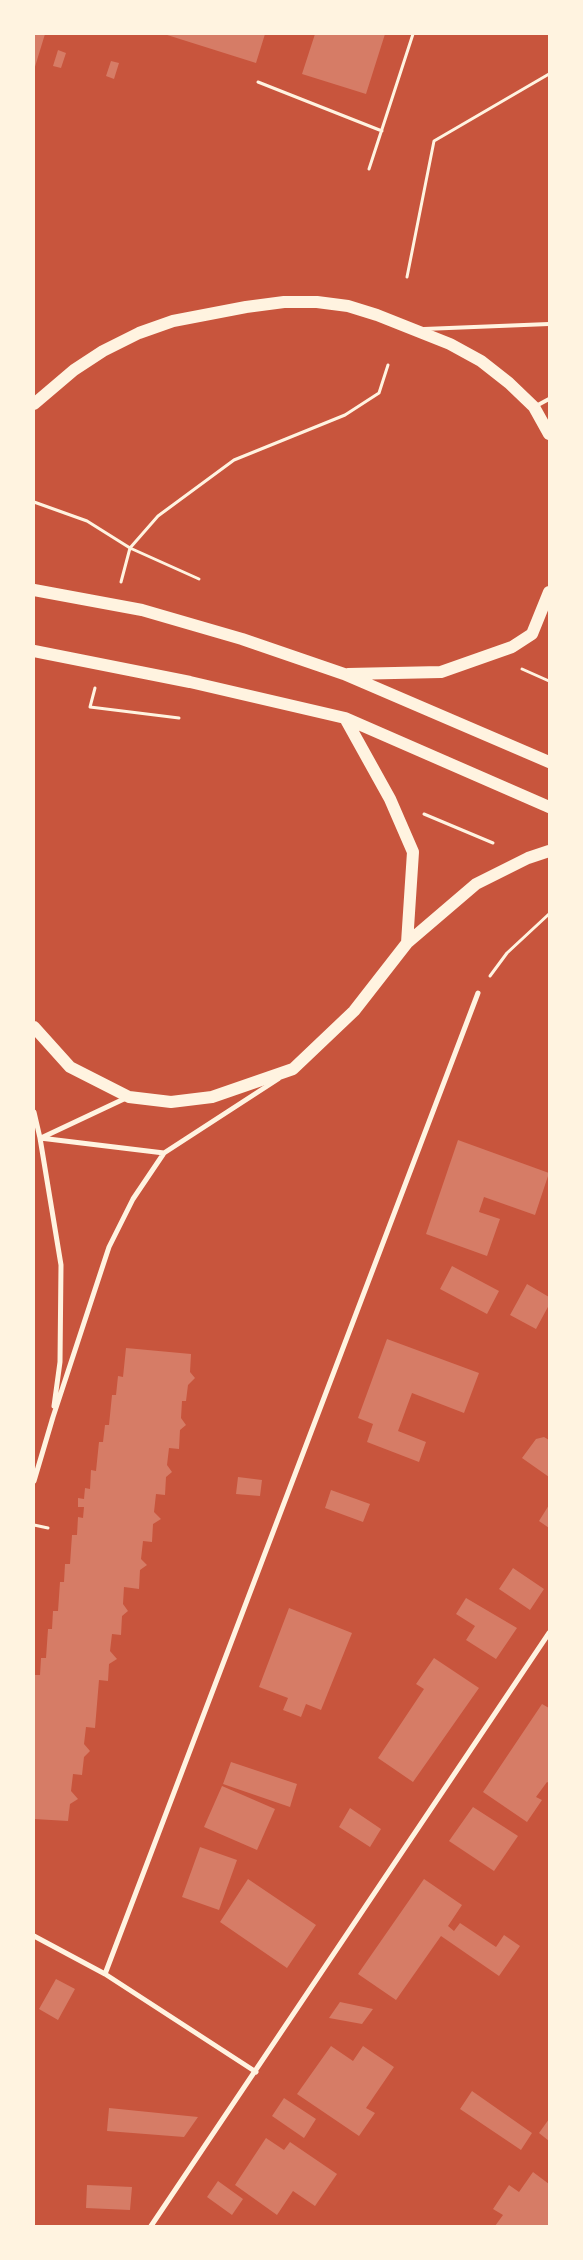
<!DOCTYPE html>
<html>
<head>
<meta charset="utf-8">
<style>
	body { margin:0 }
	#map { position:relative; width:583px; height:2260px; overflow:hidden; background:#c8553d; font-family:"Open Sans",sans-serif }
	canvas { display:block }
	.frame { position:absolute; inset:0; border:35px solid #fff3e0; pointer-events:none }
</style>
</head>
<body>
<div id="map">
<canvas width="583" height="2260"></canvas>
<div class="frame"></div>
</div>
<script>
const ctx = document.querySelector('canvas').getContext('2d');
ctx.lineJoin = 'round';
function fillPath(path, color) { ctx.fillStyle = color; ctx.fill(path, 'evenodd'); }
const poly = rows => new Path2D(rows.map(r => 'M' + r).join(''));
function trace(path, color, width, dash) { ctx.strokeStyle = color; ctx.lineWidth = width; ctx.lineCap = dash ? 'butt' : 'round'; ctx.setLineDash(dash || []); ctx.stroke(path); }
fillPath(poly([
	[34,34,45,34,34,70],
	[164,34,265,34,256,63],
	[315,34,385,34,366,94,302,74],
	[58,50,66,53,61,68,53,66],
	[111,61,119,63,114,79,106,76],
	[458,1140,549,1173,535,1215,484,1197,479,1212,500,1219,487,1256,426,1234],
	[452,1266,499,1291,487,1314,440,1289],
	[527,1284,549,1297,549,1305,536,1329,510,1315],
	[387,1339,479,1373,464,1413,412,1393,398,1431,426,1442,419,1462,367,1442,373,1424,358,1418],
	[126,1348,191,1354,190,1372,195,1378,188,1385,186,1401,182,1401,181,1418,186,1425,180,1430,179,1449,169,1448,167,1465,172,1472,166,1477,165,1495,156,1494,154,1512,161,1519,153,1524,152,1542,143,1541,141,1559,147,1565,140,1570,139,1589,124,1587,123,1604,128,1611,122,1616,121,1635,112,1634,110,1651,117,1659,109,1664,108,1681,99,1680,95,1728,86,1727,84,1744,90,1751,84,1757,82,1775,73,1774,71,1791,78,1799,70,1804,68,1821,34,1819,35,1675,40,1675,41,1658,46,1658,48,1629,52,1629,53,1611,58,1611,60,1582,64,1582,65,1564,70,1564,72,1535,77,1535,78,1517,83,1518,84,1507,78,1507,78,1498,84,1499,85,1488,90,1489,91,1470,96,1471,99,1442,103,1442,105,1425,109,1425,112,1395,116,1395,118,1376,123,1377],
	[544,1437,549,1440,549,1477,522,1458,536,1439],
	[238,1477,262,1480,260,1496,236,1494],
	[331,1490,370,1504,363,1522,325,1508],
	[549,1505,549,1528,539,1521],
	[513,1568,544,1589,530,1610,499,1589],
	[466,1598,517,1628,496,1659,466,1640,475,1626,456,1614],
	[289,1608,352,1633,321,1710,306,1704,301,1717,283,1710,288,1698,259,1687],
	[434,1658,479,1688,413,1782,378,1758,424,1689,416,1684],
	[542,1704,549,1708,549,1783,547,1782,536,1797,542,1800,527,1822,483,1792],
	[231,1762,297,1784,290,1807,223,1784],
	[222,1786,275,1809,257,1850,204,1827],
	[473,1807,518,1836,494,1871,449,1841],
	[350,1808,381,1829,370,1847,339,1827],
	[200,1847,237,1860,219,1910,182,1897],
	[248,1879,316,1925,287,1968,220,1922],
	[424,1879,462,1905,448,1926,454,1931,460,1923,496,1947,504,1935,520,1946,499,1976,441,1936,396,2000,358,1974],
	[56,1979,75,1989,58,2020,39,2009],
	[340,2002,373,2009,362,2024,329,2018],
	[331,2046,353,2061,363,2046,394,2067,366,2108,375,2113,359,2136,297,2094],
	[472,2091,532,2133,521,2150,460,2109],
	[284,2098,316,2119,304,2138,272,2116],
	[109,2108,198,2117,184,2137,107,2131],
	[549,2119,549,2141,539,2133],
	[266,2138,284,2150,290,2142,337,2174,315,2206,293,2191,277,2215,235,2185],
	[533,2172,549,2184,549,2226,495,2226,503,2215,493,2209,509,2185,519,2192],
	[218,2181,243,2199,232,2215,207,2197],
	[87,2185,132,2187,130,2210,86,2208]
]), '#d67c66');
trace(poly([
	[258,82,382,131],
	[369,169,413,34],
	[407,277,434,141,549,74],
	[34,502,87,521,130,548,199,579],
	[121,582,130,548,158,516,234,460,345,415,379,393,388,365],
	[522,669,549,681],
	[95,688,90,707,179,718],
	[424,814,493,843],
	[490,976,507,953,549,914],
	[34,1525,48,1528]
]), '#fff3e0', 3);
trace(poly([
	[424,329,549,324],
	[536,406,549,399]
]), '#fff3e0', 4);
trace(poly([
	[34,1112,40,1138,61,1265,60,1362,54,1406],
	[40,1138,164,1153],
	[41,1138,126,1098],
	[52,1420,109,1247,133,1199,164,1153,278,1079],
	[34,1481,53,1417],
	[34,1936,105,1974,256,2072],
	[105,1974,478,993],
	[151,2226,549,1633]
]), '#fff3e0', 5);
trace(poly([
	[34,404,74,370,103,351,139,333,173,321,246,307,284,302,317,302,348,306,377,315,450,344,481,361,509,383,534,407,549,434],
	[34,590,142,610,242,639,344,674,549,762],
	[34,651,190,682,345,718,549,807],
	[348,674,441,672,512,647,532,634,549,592],
	[345,718,390,799,413,852,407,943],
	[34,1027,70,1067,129,1097,171,1102,212,1097,293,1069,354,1011,407,943,476,884,528,858,549,851]
]), '#fff3e0', 12);
</script>
</body>
</html>
